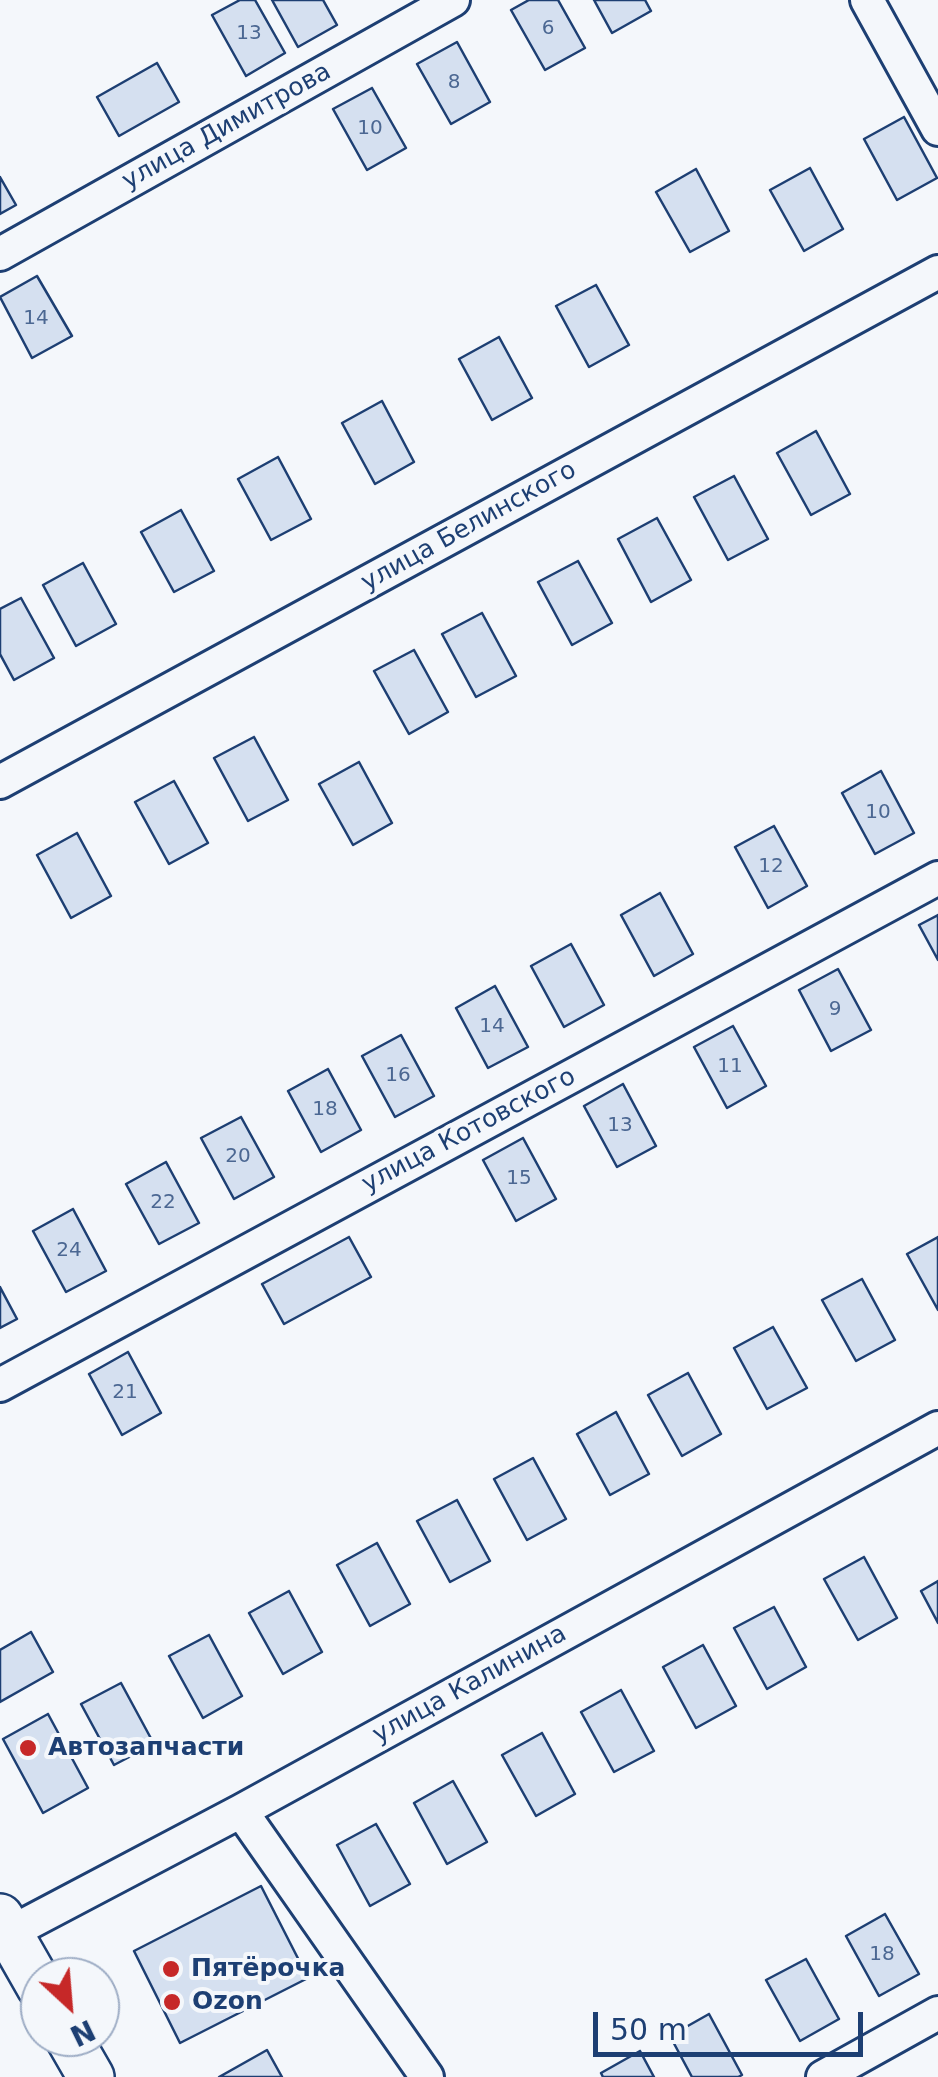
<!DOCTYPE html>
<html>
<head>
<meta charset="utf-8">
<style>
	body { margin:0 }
	#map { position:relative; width:938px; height:2077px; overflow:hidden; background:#f4f7fb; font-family:"DejaVu Sans",sans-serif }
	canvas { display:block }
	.north { position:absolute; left:20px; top:1957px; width:100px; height:100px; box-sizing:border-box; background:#f4f7fb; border:2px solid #9eadc5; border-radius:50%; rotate:154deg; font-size:28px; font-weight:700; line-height:40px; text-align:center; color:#1d3f73 }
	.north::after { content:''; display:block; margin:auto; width:35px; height:45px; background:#c62828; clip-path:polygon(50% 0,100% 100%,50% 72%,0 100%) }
	.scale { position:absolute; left:593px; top:2012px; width:270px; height:45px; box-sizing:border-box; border:5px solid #1d3f73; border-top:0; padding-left:12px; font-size:30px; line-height:35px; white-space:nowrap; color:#1d3f73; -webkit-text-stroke:8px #f4f7fb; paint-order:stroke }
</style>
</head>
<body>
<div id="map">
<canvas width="938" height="2077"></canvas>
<div class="north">N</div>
<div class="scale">50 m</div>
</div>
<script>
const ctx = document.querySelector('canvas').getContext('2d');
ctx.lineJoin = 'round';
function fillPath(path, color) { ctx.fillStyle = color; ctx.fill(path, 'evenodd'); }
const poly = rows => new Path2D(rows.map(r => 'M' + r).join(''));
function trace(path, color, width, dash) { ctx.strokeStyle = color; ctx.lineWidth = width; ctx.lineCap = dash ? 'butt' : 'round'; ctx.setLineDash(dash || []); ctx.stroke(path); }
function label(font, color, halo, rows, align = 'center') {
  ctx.font = font + ' "DejaVu Sans",sans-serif'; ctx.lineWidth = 8; ctx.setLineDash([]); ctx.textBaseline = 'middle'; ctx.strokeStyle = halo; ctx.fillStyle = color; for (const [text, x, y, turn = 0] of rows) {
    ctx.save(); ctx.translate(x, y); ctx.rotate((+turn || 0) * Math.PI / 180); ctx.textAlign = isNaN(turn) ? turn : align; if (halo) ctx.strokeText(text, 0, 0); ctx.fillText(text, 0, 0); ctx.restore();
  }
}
const building = poly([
	[240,0,255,0,285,53,246,76,212,15,240,0],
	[272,0,323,0,337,25,298,47,272,0],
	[529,0,558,0,585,48,545,70,511,10,529,0],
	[594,0,645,0,651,11,612,33,594,0],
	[457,42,490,102,451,124,417,64,457,42],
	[157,63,179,102,119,136,97,97,157,63],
	[372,88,406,148,367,170,333,109,372,88],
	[904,117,937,178,897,200,864,139,904,117],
	[810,168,843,229,804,251,770,190,810,168],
	[696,169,729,231,690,252,656,192,696,169],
	[0,177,16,205,0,214,0,177],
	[37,276,72,336,32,358,0,297,37,276],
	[596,285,629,345,589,367,556,306,596,285],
	[499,337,532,398,492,420,459,359,499,337],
	[382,401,414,462,375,484,342,423,382,401],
	[816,431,850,494,811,515,777,453,816,431],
	[278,457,311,519,271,540,238,479,278,457],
	[734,476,768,539,728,560,694,497,734,476],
	[181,510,214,571,174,592,141,532,181,510],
	[657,518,691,580,651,602,618,539,657,518],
	[578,561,612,623,572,645,538,582,578,561],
	[83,563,116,624,76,646,43,585,83,563],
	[21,598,54,658,14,680,0,654,0,609,21,598],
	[482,613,516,676,476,697,442,634,482,613],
	[414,650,448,712,409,734,374,671,414,650],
	[254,737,288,800,248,821,214,758,254,737],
	[359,762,392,823,353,845,319,784,359,762],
	[881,771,914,833,875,854,842,793,881,771],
	[174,781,208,843,169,864,135,802,174,781],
	[774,826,807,886,768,908,735,847,774,826],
	[77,833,111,896,71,918,37,855,77,833],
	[660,893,693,954,654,976,621,915,660,893],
	[938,915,938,960,919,925,938,915],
	[571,944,604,1005,564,1027,531,966,571,944],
	[838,969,871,1030,831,1051,799,990,838,969],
	[495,986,528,1047,488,1068,456,1008,495,986],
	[733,1026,766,1086,727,1108,694,1047,733,1026],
	[401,1035,434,1096,395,1117,362,1056,401,1035],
	[328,1069,361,1130,321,1152,288,1091,328,1069],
	[623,1084,656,1146,617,1167,584,1106,623,1084],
	[241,1117,274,1177,234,1199,201,1138,241,1117],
	[523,1138,556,1199,516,1221,483,1160,523,1138],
	[166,1162,199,1223,159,1244,126,1184,166,1162],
	[73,1209,106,1271,66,1292,33,1231,73,1209],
	[349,1237,371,1277,284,1324,262,1284,349,1237],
	[938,1237,938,1310,907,1254,938,1237],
	[862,1279,895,1340,856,1361,822,1300,862,1279],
	[0,1287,17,1319,0,1328,0,1287],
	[773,1327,807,1388,767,1409,734,1348,773,1327],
	[128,1352,161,1413,122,1435,89,1374,128,1352],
	[688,1373,721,1434,682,1456,648,1395,688,1373],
	[616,1412,649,1474,610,1495,577,1434,616,1412],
	[533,1458,566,1519,527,1540,494,1479,533,1458],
	[457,1500,490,1561,450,1582,417,1521,457,1500],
	[377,1543,410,1604,370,1626,337,1565,377,1543],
	[864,1557,897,1618,858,1640,824,1579,864,1557],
	[938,1581,938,1623,921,1591,938,1581],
	[289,1591,322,1652,283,1674,249,1613,289,1591],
	[774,1607,806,1667,767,1689,734,1628,774,1607],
	[31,1632,53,1672,0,1702,0,1650,31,1632],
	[209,1635,242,1696,203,1718,169,1656,209,1635],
	[703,1645,736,1706,696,1728,663,1667,703,1645],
	[121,1683,154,1744,114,1765,81,1704,121,1683],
	[621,1690,654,1751,614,1772,581,1712,621,1690],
	[48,1714,88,1788,43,1813,3,1739,48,1714],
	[542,1733,575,1794,536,1816,502,1755,542,1733],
	[453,1781,487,1842,447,1864,414,1803,453,1781],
	[376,1824,410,1884,370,1906,337,1845,376,1824],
	[261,1886,308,1978,180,2043,134,1951,261,1886],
	[885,1914,919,1974,879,1996,846,1936,885,1914],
	[806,1959,839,2019,800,2041,766,1980,806,1959],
	[709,2014,742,2075,738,2077,692,2077,670,2036,709,2014],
	[267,2050,282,2077,219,2077,267,2050],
	[640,2051,654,2077,603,2077,601,2073,640,2051]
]);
fillPath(building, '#d5e0f0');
trace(building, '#1d3f73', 2.5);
const street = poly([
	[867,0,938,129],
	[0,254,453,0],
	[0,782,938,272],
	[0,1385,938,878],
	[241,1811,427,2077],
	[0,1938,241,1811,938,1428],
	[823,2077,938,2013]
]);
const secondary = poly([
	[0,1917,40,1987],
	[68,2037,91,2077]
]);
trace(street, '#1d3f73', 38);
trace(secondary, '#1d3f73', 50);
trace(street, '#f4f7fb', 32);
trace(secondary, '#f4f7fb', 45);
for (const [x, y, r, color] of [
	[28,1748,10,"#c62828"],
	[171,1969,10,"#c62828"],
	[172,2002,10,"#c62828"]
]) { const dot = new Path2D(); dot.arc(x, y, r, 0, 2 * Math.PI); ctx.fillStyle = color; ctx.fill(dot); trace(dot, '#f4f7fb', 4); }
label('20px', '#4b6792', null, [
	["6",548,29],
	["13",249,34],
	["8",454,83],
	["10",370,129],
	["14",36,319],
	["10",878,813],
	["12",771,867],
	["9",835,1010],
	["14",492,1027],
	["11",730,1067],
	["16",398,1076],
	["18",325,1110],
	["13",620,1126],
	["20",238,1157],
	["15",519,1179],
	["22",163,1203],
	["24",69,1251],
	["21",125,1393],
	["18",882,1955]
]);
label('25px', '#1d3f73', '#f4f7fb', [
	["улица Димитрова",227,127,-29],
	["улица Белинского",469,527,-29],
	["улица Котовского",469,1131,-28],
	["улица Калинина",470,1685,-29]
]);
label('bold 25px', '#1d3f73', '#f4f7fb', [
	["Автозапчасти",48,1748],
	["Пятёрочка",191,1969],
	["Ozon",192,2002]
], 'left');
</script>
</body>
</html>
